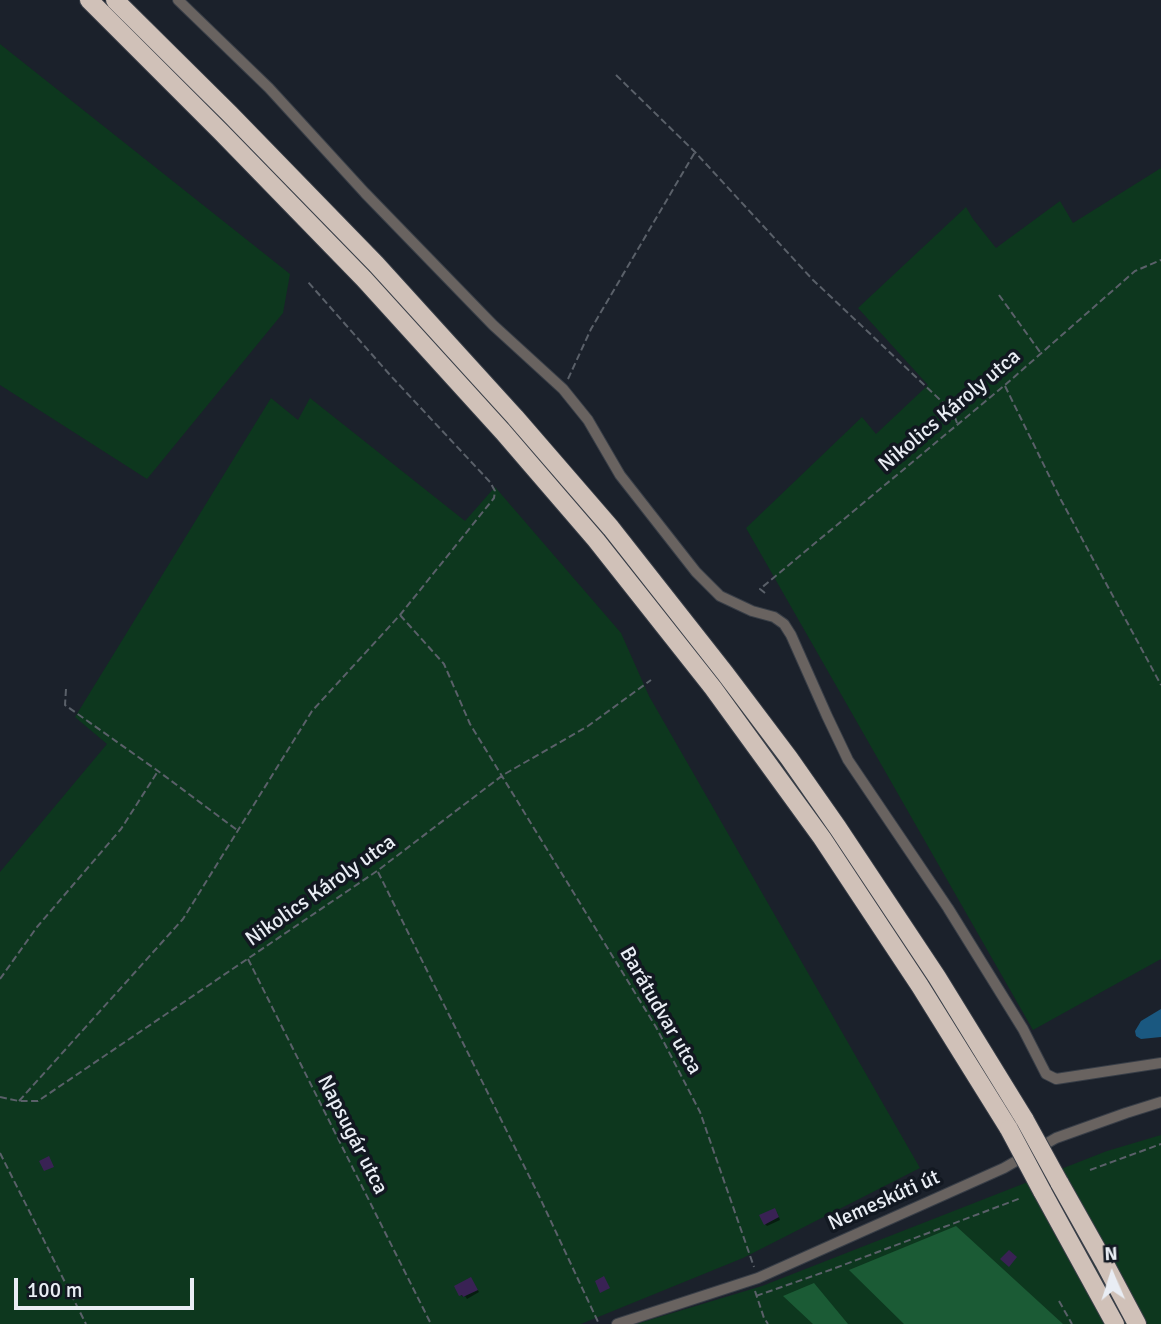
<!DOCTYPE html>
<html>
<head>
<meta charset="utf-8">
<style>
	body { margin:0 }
	#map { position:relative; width:1161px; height:1324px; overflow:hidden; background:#1b212b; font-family:Signika,sans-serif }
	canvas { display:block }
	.north { position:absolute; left:1077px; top:1240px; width:70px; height:70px; -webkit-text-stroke:5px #121821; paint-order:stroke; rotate:357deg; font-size:19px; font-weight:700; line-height:28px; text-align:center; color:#e9edf4 }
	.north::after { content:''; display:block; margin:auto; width:24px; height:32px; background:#e9edf4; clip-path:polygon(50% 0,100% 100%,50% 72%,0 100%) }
	.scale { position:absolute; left:14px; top:1278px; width:180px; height:32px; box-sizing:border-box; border:4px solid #e9edf4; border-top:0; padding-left:9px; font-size:21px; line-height:24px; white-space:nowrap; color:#e9edf4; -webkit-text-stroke:5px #121821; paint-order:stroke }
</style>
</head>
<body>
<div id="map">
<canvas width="1161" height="1324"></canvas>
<div class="north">N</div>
<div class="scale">100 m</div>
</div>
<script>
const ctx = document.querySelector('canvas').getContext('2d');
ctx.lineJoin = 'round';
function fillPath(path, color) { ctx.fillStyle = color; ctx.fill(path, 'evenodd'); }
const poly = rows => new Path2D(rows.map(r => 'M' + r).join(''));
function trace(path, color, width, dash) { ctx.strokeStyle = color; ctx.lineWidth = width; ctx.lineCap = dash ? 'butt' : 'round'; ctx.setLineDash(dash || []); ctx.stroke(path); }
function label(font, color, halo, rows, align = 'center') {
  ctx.font = font + ' Signika,sans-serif'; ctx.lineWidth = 7; ctx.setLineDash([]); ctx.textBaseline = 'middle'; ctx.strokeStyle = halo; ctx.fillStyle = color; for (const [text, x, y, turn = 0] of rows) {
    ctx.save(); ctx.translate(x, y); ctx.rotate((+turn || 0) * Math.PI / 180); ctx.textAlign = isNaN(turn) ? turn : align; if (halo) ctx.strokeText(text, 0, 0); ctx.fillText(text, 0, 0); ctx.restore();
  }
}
fillPath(poly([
	[0,44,290,274,283,313,147,479,0,385],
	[1161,168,1161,959,1033,1030,746,528,862,417,876,434,928,385,858,308,966,207,973,219,996,248,1060,201,1073,223],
	[271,398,298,420,310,398,465,521,495,487,621,633,649,696,920,1168,743,1258,581,1324,0,1324,0,872,107,744,75,717],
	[1161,1135,1161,1324,636,1324,762,1286,1107,1151]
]), '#0d371e');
fillPath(poly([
	[956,1226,1063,1324,904,1324,849,1270],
	[814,1283,848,1324,813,1324,783,1296]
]), '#1b5b35');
fillPath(poly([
	[1161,1009,1161,1037,1141,1039,1136,1036,1135,1031,1141,1021]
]), '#1a5880');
fillPath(poly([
	[777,1212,780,1220,767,1226,765,1224],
	[471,1279,479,1292,467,1299,465,1296,463,1297,461,1295]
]), '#0007');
fillPath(poly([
	[49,1156,54,1167,44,1171,39,1161],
	[775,1208,779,1217,764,1225,759,1215],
	[1009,1250,1017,1257,1009,1267,1000,1259],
	[604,1276,610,1288,600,1293,595,1281],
	[471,1277,478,1290,463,1297,462,1295,459,1296,454,1286]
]), '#392254');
const street = poly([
	[178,0,269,88,365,193,493,325,563,389,588,420,620,475,696,572,720,596,752,611,774,617,784,624,791,635,827,716,848,760,948,908,1023,1029,1046,1074,1056,1079,1161,1063],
	[617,1324,758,1278,1004,1168,1056,1138,1126,1113,1161,1102]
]);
const highway = poly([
	[89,0,221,132,364,279,503,432,596,540,713,688,822,838,920,986,1009,1129],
	[115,0,230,114,376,264,515,417,611,528,725,673,789,758,838,828,937,977,1025,1120],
	[1059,1182,1104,1262,1137,1324],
	[1042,1191,1115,1324]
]);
trace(street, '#383e47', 12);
trace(highway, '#383e47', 20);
trace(poly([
	[616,75,695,152,813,280,953,412,957,423],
	[999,295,1040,352],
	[568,379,591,329,695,152],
	[1005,386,1061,500,1161,685],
	[765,593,760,589,1005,385,1135,271,1161,260],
	[400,615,444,664,470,724,656,1027,700,1112,754,1267],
	[66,689,65,705,158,771,237,830],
	[378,872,540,1198,599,1324],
	[248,959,431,1324],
	[0,979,37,927,121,829,158,771],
	[0,1097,19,1101,38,1101,377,871,503,775,588,726,651,680],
	[19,1101,183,919,312,711,400,615,494,498,495,491,490,482,390,375,308,282],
	[0,1153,86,1324],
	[1090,1170,1161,1144],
	[755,1291,764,1318,768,1324],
	[756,1296,830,1270,1021,1198],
	[1059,1301,1072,1324]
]), '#5a6069', 2, [7, 3.5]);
trace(street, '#696360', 10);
trace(highway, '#d0c1b8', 18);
const highwayBridge = poly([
	[1025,1120,1059,1182],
	[1009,1129,1042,1191]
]);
trace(highwayBridge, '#383e47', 20, []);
trace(highwayBridge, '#d0c1b8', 18);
label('21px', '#e9edf4', '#121821', [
	["Nikolics Károly utca",950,411,-40],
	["Nikolics Károly utca",321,891,-35],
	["Barátudvar utca",660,1011,60],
	["Napsugár utca",352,1135,63],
	["Nemeskúti út",884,1201,-24]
]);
</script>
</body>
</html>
